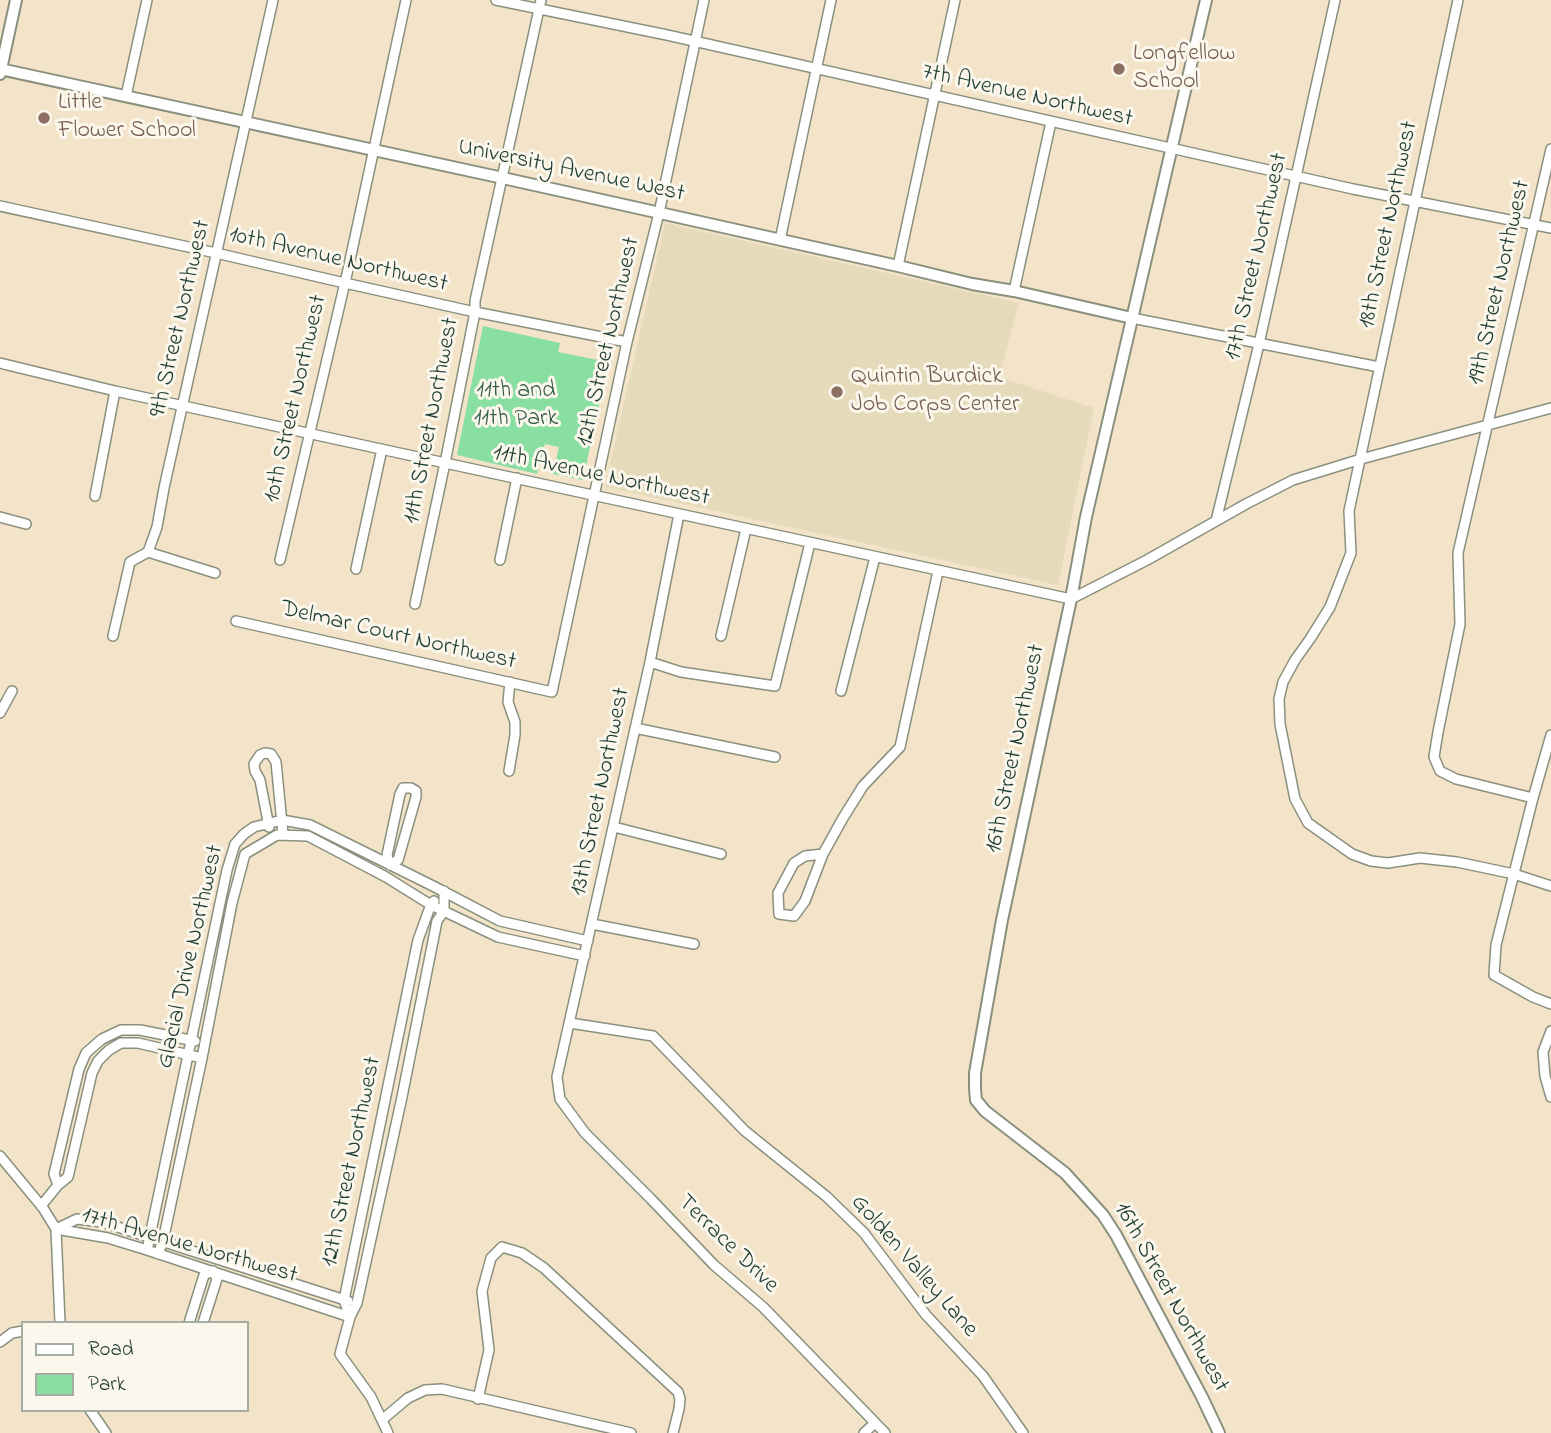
<!DOCTYPE html>
<html>
<head>
<meta charset="utf-8">
<style>
	body { margin:0 }
	#map { position:relative; width:1551px; height:1433px; overflow:hidden; background:#f3e3c8; font-family:"Indie Flower",sans-serif }
	canvas { display:block }
	.legend { position:absolute; left:21px; top:1321px; width:228px; height:91px; box-sizing:border-box; background:#fbf7ec; border:2px solid #a3ada2; margin:0; padding:9px 12px; list-style:none; font-size:21px; color:#1f3d34 }
	.legend li { display:flex; align-items:center; gap:14px; height:35px }
	.legend b { width:35px; border:2px solid #a3ada2 }
</style>
</head>
<body>
<div id="map">
<canvas width="1551" height="1433"></canvas>
<ul class="legend">
<li><b style="height:9px;background:#fff"></b>Road</li>
<li><b style="height:19px;background:#89dea1"></b>Park</li>
</ul>
</div>
<script>
const ctx = document.querySelector('canvas').getContext('2d');
ctx.lineJoin = 'round';
function fillPath(path, color) { ctx.fillStyle = color; ctx.fill(path, 'evenodd'); }
const poly = rows => new Path2D(rows.map(r => 'M' + r).join(''));
function trace(path, color, width, dash) { ctx.strokeStyle = color; ctx.lineWidth = width; ctx.lineCap = dash ? 'butt' : 'round'; ctx.setLineDash(dash || []); ctx.stroke(path); }
function label(font, color, halo, rows, align = 'center') {
  ctx.font = font + ' "Indie Flower",sans-serif'; ctx.lineWidth = 6; ctx.setLineDash([]); ctx.textBaseline = 'middle'; ctx.strokeStyle = halo; ctx.fillStyle = color; for (const [text, x, y, turn = 0] of rows) {
    ctx.save(); ctx.translate(x, y); ctx.rotate((+turn || 0) * Math.PI / 180); ctx.textAlign = isNaN(turn) ? turn : align; if (halo) ctx.strokeText(text, 0, 0); ctx.fillText(text, 0, 0); ctx.restore();
  }
}
fillPath(poly([
	[665,223,1019,303,999,377,1094,408,1058,585,605,487]
]), '#e5dbba');
fillPath(poly([
	[483,326,560,343,558,352,608,362,583,480,553,474,559,447,545,444,537,474,457,455]
]), '#89dea1');
const minor = poly([
	[496,0,667,35,1353,189,1551,228],
	[1458,0,1349,511,1351,553,1330,607,1310,639,1295,660,1283,682,1279,699,1280,724,1295,799,1308,823,1352,854,1371,861,1388,863,1420,858,1457,862,1514,874,1551,886],
	[126,96,147,0],
	[0,206,216,253,336,281,475,312,627,342],
	[780,240,831,0],
	[898,266,955,0],
	[1014,291,1051,122],
	[1132,318,1379,367],
	[0,363,115,391,321,436,1071,599,1147,560,1246,504,1293,480,1361,459,1551,408],
	[95,496,115,391],
	[679,514,650,662,557,1077,560,1099,585,1133,651,1199,714,1265,763,1307,885,1433],
	[0,517,26,524],
	[1216,521,1259,344,1335,0],
	[148,552,215,573],
	[280,560,347,274,406,0],
	[500,560,517,478],
	[356,569,382,449],
	[415,604,445,463,475,312,475,301,541,0],
	[236,621,552,692,627,342,659,213,704,0],
	[113,636,130,562,148,552,157,527,164,488,273,0],
	[721,636,746,529],
	[650,662,681,672,775,686,810,543],
	[841,691,875,557],
	[0,713,12,691],
	[635,728,775,757],
	[1551,735,1533,798,1496,945,1494,975,1533,997,1551,1004],
	[509,771,515,735,515,722,508,702,510,682],
	[403,788,411,788,416,791,416,797,398,860,390,865,387,855,400,794,403,788],
	[1533,798,1456,779,1440,771,1434,757,1438,732,1460,624,1458,553,1551,149],
	[269,827,260,780,255,771,254,764,260,755,265,753,271,754,276,762,283,834],
	[614,827,721,854],
	[823,854,843,818,863,786,900,747,938,571],
	[823,854,805,901,794,916,779,914,778,893,794,863,805,856,823,854],
	[592,924,694,944],
	[570,1023,653,1036,745,1131,827,1197,864,1233,926,1315,983,1376,1023,1433],
	[1551,1031,1543,1052,1545,1076,1551,1097],
	[0,1156,43,1208,56,1229,60,1323],
	[58,1185,54,1174,79,1069,86,1053,102,1039,121,1030,140,1030,195,1041],
	[41,1206,58,1185,68,1177,92,1073,98,1061,109,1050,121,1043,138,1043,202,1058],
	[56,1229,77,1219,102,1222,348,1301],
	[56,1229,108,1238,147,1250,350,1317],
	[147,1250,227,870,235,844,244,834,254,827,282,820,310,825,433,886,500,921,588,941],
	[158,1254,163,1241,202,1058,232,903,245,854,277,835,308,836,386,877,431,905,498,937,585,956],
	[350,1317,344,1300,418,940,430,907,434,901],
	[189,1323,204,1275,213,1271],
	[203,1323,217,1279,213,1271],
	[0,1342,12,1333,23,1331],
	[478,1399,489,1350,482,1291,491,1258,502,1247,522,1253,544,1268,678,1392,680,1399,679,1409,673,1433],
	[90,1410,106,1433],
	[382,1420,408,1398,425,1390,442,1389,631,1433],
	[388,1433,371,1397,340,1354,350,1317,357,1303,402,1097,437,921,444,911,444,891],
	[864,1433,875,1423]
]);
const tertiary = poly([
	[1206,0,1086,517,1071,599,1002,920,975,1073,975,1089,976,1100,985,1111,1065,1173,1103,1215,1116,1235,1202,1397,1219,1433],
	[0,69,503,178,898,266,972,284,1014,291,1132,318],
	[0,74,16,0]
]);
trace(minor, '#89907e', 12);
trace(tertiary, '#89907e', 14);
trace(minor, '#fff', 9);
trace(tertiary, '#fff', 10);
for (const [x, y, r, color] of [
	[1119,69,7,"#8d6e63"],
	[44,118,7,"#8d6e63"],
	[837,392,7,"#8d6e63"]
]) { const dot = new Path2D(); dot.arc(x, y, r, 0, 2 * Math.PI); ctx.fillStyle = color; ctx.fill(dot); trace(dot, '#fbf7ec', 2.5); }
label('24px', '#785e54', '#fbf7ec', [
	["Longfellow",1133,55],
	["School",1133,83],
	["Little",58,104],
	["Flower School",58,132],
	["Quintin Burdick",851,378],
	["Job Corps Center",851,406]
], 'left');
label('24px', '#1f3d34', '#fbf7ec', [
	["7th Avenue Northwest",1027,97,13],
	["University Avenue West",571,172,12],
	["18th Street Northwest",1390,225,-78],
	["17th Street Northwest",1258,257,-77],
	["10th Avenue Northwest",338,261,13],
	["19th Street Northwest",1501,283,-77],
	["9th Street Northwest",182,319,-77],
	["12th Street Northwest",610,342,-77],
	["10th Street Northwest",297,399,-77],
	["11th Street Northwest",433,421,-79],
	["11th Avenue Northwest",601,477,12],
	["Delmar Court Northwest",398,637,13],
	["16th Street Northwest",1017,749,-78],
	["13th Street Northwest",602,792,-78],
	["Glacial Drive Northwest",192,957,-77],
	["12th Street Northwest",353,1162,-78],
	["Terrace Drive",727,1245,44],
	["17th Avenue Northwest",189,1247,16],
	["Golden Valley Lane",913,1267,49],
	["16th Street Northwest",1170,1298,61]
]);
label('24px', '#345d4a', '#fbf7ec', [
	["11th and",516,392],
	["11th Park",516,420]
]);
</script>
</body>
</html>
